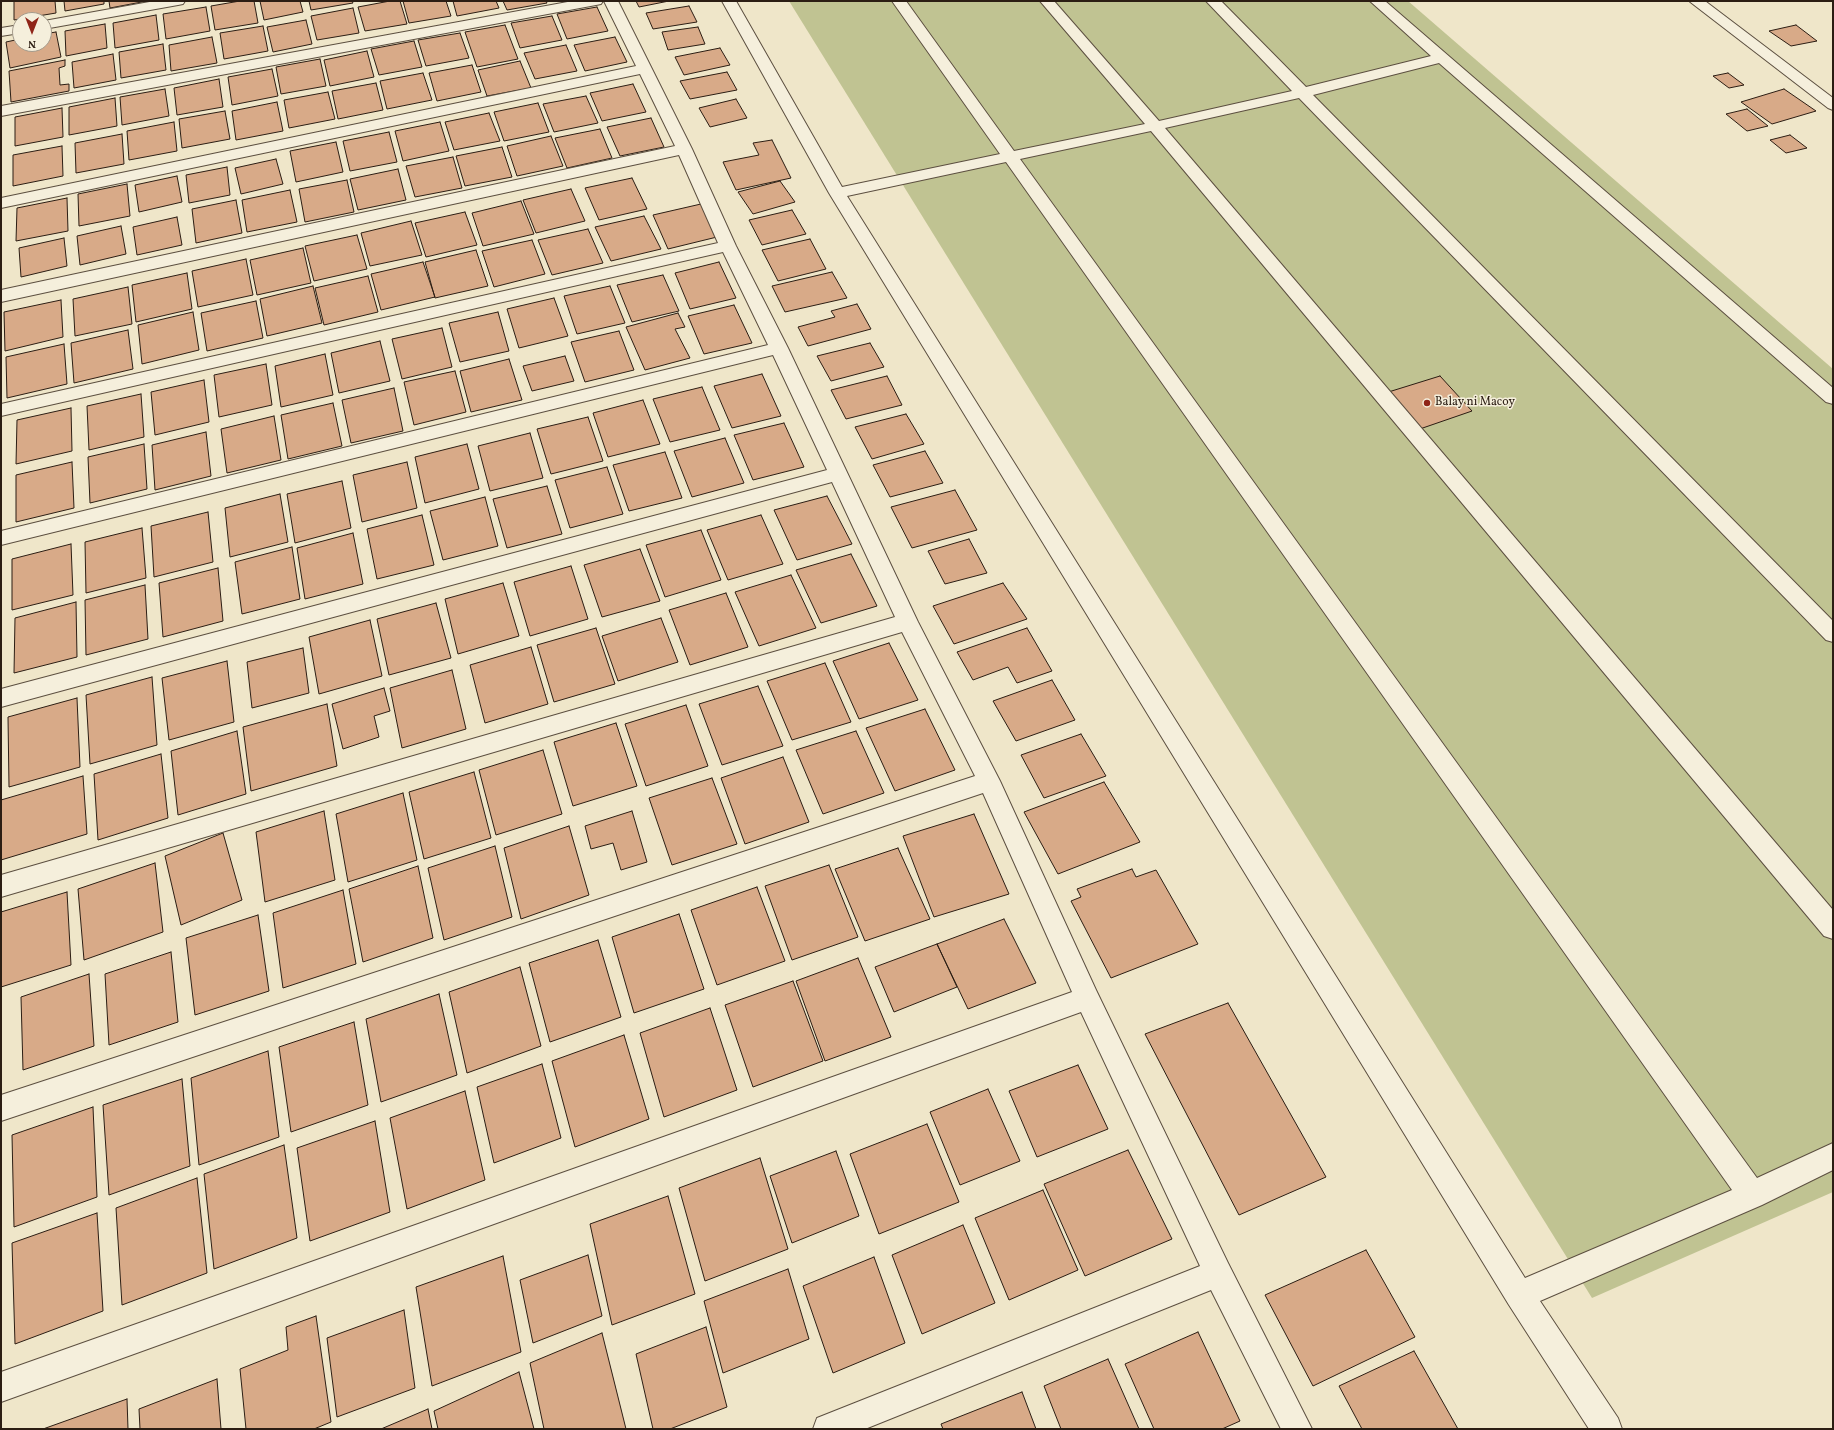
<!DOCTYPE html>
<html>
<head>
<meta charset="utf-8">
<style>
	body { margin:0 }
	#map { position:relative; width:1834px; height:1430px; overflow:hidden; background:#efe6c9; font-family:Vollkorn,serif }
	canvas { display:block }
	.frame { position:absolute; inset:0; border:2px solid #2b1d13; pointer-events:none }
	.north { position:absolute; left:12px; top:12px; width:40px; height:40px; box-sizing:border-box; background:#f5efdc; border:1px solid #a49b8c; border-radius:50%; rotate:180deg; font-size:11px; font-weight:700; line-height:16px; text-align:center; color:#2b1d13 }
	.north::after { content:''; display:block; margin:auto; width:14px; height:18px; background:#8f2418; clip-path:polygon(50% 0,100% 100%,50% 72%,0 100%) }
</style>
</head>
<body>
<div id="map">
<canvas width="1834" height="1430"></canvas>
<div class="frame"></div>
<div class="north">N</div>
</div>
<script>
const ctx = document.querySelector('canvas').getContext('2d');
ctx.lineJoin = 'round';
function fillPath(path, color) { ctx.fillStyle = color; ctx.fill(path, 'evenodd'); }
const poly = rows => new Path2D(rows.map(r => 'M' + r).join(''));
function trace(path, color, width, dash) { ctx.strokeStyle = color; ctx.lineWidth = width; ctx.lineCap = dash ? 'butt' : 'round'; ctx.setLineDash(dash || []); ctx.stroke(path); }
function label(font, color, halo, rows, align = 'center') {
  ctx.font = font + ' Vollkorn,serif'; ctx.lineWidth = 3; ctx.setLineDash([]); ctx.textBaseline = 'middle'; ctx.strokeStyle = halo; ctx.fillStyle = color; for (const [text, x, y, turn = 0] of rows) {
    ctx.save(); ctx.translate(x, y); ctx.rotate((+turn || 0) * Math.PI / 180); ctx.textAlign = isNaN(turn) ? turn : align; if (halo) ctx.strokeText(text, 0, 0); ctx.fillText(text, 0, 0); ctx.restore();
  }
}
fillPath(poly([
	[789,1,1408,1,1833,369,1833,1192,1592,1298]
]), '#c0c392');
const building = poly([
	[14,1,55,1,56,13,14,20,14,1],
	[64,1,104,1,104,4,65,11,64,1],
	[109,1,147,1,110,8,109,1],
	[240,1,254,1,258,23,215,30,211,6,240,1],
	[260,1,300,1,303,12,264,20,260,1],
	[309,1,352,1,353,3,311,10,309,1],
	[390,1,400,1,407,24,365,31,358,7,390,1],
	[403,1,446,1,451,16,409,23,403,1],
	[453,1,496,1,499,8,457,16,453,1],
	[503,1,546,1,547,3,507,10,503,1],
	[636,1,669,1,639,7,636,1],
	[689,6,697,22,653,29,646,13,689,6],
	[206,7,210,31,166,39,163,14,206,7],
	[597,7,608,31,567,39,557,14,597,7],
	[353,8,359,33,317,40,311,16,353,8],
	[156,15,159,40,115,48,113,23,156,15],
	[552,16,562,40,520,48,511,23,552,16],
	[306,20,312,44,273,52,267,27,306,20],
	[105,24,107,48,66,56,65,31,105,24],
	[505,25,518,59,477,67,465,32,505,25],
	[1796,25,1817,41,1791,46,1769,31,1796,25],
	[263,26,268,51,224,59,220,33,263,26],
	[698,27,705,44,668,50,662,32,698,27],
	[56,32,61,57,10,68,6,42,20,39,20,44,44,44,44,34,56,32],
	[460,33,469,58,426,66,418,40,460,33],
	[212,37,217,63,171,71,169,45,212,37],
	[615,37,627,62,585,71,574,45,615,37],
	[414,41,422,67,379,75,371,49,414,41],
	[163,44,166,70,121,78,119,52,163,44],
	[566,45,577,71,535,79,524,53,566,45],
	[720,48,730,65,684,75,675,57,720,48],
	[367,51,374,77,330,86,324,60,367,51],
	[113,54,116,80,74,88,72,62,113,54],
	[320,59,326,86,281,94,276,67,320,59],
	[65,60,65,66,59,68,60,85,69,84,69,91,11,102,9,71,65,60],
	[520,61,531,88,487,96,478,70,520,61],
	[472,65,481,92,437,101,429,73,472,65],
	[272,69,278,96,232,105,228,77,272,69],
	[727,72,737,90,690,99,680,81,727,72],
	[423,73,432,100,387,109,380,81,423,73],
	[1728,73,1744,85,1729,88,1713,76,1728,73],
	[219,79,223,107,177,115,174,88,219,79],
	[376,83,383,110,338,119,332,91,376,83],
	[633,84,646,112,602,121,590,93,633,84],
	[165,89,169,116,122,125,120,97,165,89],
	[1784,89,1816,111,1772,124,1741,102,1784,89],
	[328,92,335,119,289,128,284,100,328,92],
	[586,96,598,123,554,132,543,104,586,96],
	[115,98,117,126,69,135,69,107,115,98],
	[736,99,747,118,710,127,699,108,736,99],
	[277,102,283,131,236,140,232,111,277,102],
	[538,103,549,132,504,141,494,112,538,103],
	[62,108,63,137,15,146,15,117,62,108],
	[1747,109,1768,126,1747,131,1726,114,1747,109],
	[225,111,230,139,182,148,179,119,225,111],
	[489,113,500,141,454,150,445,122,489,113],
	[651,118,664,147,620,156,607,127,651,118],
	[174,122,177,151,129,160,127,131,174,122],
	[440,122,449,151,403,161,395,131,440,122],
	[600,129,612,158,567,168,555,138,600,129],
	[389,132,397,162,350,171,343,141,389,132],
	[122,134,124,164,76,173,75,143,122,134],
	[1790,135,1807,148,1786,153,1770,140,1790,135],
	[551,136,563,166,517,176,507,146,551,136],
	[772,140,791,178,736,190,723,162,759,155,753,143,772,140],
	[336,142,343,172,296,182,290,151,336,142],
	[62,146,63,176,13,186,13,155,62,146],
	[502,147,512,177,465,186,456,156,502,147],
	[453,157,462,188,415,197,406,166,453,157],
	[276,159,283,184,241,194,235,168,276,159],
	[227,167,230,195,189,203,186,175,227,167],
	[398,169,406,200,358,210,350,179,398,169],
	[177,176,182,202,139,212,135,185,177,176],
	[632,178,647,209,599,220,585,188,632,178],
	[347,180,354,212,305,222,299,189,347,180],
	[780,181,795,202,753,214,738,192,780,181],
	[127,184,130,216,79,226,78,194,127,184],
	[571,189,585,221,536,233,523,200,571,189],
	[290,190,297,222,247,232,242,200,290,190],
	[67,198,68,231,16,241,17,208,67,198],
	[236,200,242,233,196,243,192,209,236,200],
	[521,201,534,234,483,246,472,213,521,201],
	[701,204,717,237,668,249,653,215,701,204],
	[792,210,806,234,762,245,749,220,792,210],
	[465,212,477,245,426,257,415,223,465,212],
	[644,216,661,249,611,261,595,227,644,216],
	[177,217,182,245,137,255,133,227,177,217],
	[411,221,422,255,370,266,361,233,411,221],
	[121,226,126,254,80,265,77,236,121,226],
	[588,229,603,263,552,275,538,240,588,229],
	[357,235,367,269,314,281,305,246,357,235],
	[64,238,67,266,21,277,19,248,64,238],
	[810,239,826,269,778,281,762,250,810,239],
	[532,240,545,274,494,287,482,251,532,240],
	[303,248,311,283,257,295,250,260,303,248],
	[476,250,488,286,435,298,425,262,476,250],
	[246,259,253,295,198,307,192,271,246,259],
	[423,262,435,297,381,310,371,274,423,262],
	[719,262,736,298,690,309,675,273,719,262],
	[832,272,847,298,785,312,772,286,832,272],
	[187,273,192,309,136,322,132,285,187,273],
	[663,275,679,311,632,322,617,285,663,275],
	[368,276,378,312,324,325,315,288,368,276],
	[313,286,322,323,267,336,260,299,313,286],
	[610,286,625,323,577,334,564,296,610,286],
	[128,287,132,324,75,336,73,299,128,287],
	[554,298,568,336,519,348,507,309,554,298],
	[61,300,63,337,5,351,4,312,61,300],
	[256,301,263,338,207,351,201,313,256,301],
	[857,304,871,329,808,346,798,327,835,317,831,311,857,304],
	[734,305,752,343,704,354,688,316,734,305],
	[193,312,199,350,142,364,138,325,193,312],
	[498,312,509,351,460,362,449,323,498,312],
	[678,313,685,327,675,329,690,358,645,370,626,327,678,313],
	[442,328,452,367,402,379,392,339,442,328],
	[128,330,133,369,74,383,71,343,128,330],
	[619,331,634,370,585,382,571,342,619,331],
	[380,341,390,381,339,393,331,353,380,341],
	[870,343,884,367,831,381,817,356,870,343],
	[64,344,67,384,7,398,6,357,64,344],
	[325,354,333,395,281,407,275,366,325,354],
	[565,356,574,381,532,391,523,366,565,356],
	[509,359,522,400,471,412,460,371,509,359],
	[266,364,272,405,219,417,214,375,266,364],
	[455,371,466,412,414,425,404,382,455,371],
	[762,374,781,416,732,428,714,386,762,374],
	[887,376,902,405,846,419,831,390,887,376],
	[1440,376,1472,411,1414,431,1382,394,1440,376],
	[204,380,209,422,155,435,151,392,204,380],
	[702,387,720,430,670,442,653,399,702,387],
	[394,388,403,431,351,443,342,400,394,388],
	[141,394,144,437,89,450,87,406,141,394],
	[643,400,660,444,608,457,593,413,643,400],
	[333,403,342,446,288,459,281,415,333,403],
	[71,408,72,451,16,464,17,420,71,408],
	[906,414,924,444,872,459,855,427,906,414],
	[274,416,281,460,227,473,221,429,274,416],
	[588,417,603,461,551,474,537,429,588,417],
	[784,423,804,467,753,480,734,435,784,423],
	[206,432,211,476,155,490,152,445,206,432],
	[530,433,543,478,490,491,478,446,530,433],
	[725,438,744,483,692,497,674,451,725,438],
	[144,444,147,489,90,503,88,457,144,444],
	[467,444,479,489,425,503,415,457,467,444],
	[925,451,943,483,890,497,873,465,925,451],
	[665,452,682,498,629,511,613,465,665,452],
	[72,462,74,508,16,522,16,475,72,462],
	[407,462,417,508,362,522,353,475,407,462],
	[607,467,623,514,570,528,555,480,607,467],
	[342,481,351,528,295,543,287,494,342,481],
	[547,486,562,534,507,548,493,499,547,486],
	[955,490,977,530,912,548,891,507,955,490],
	[280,494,288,542,230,557,225,508,280,494],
	[827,496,852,544,797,560,774,510,827,496],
	[485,497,498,546,443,560,430,511,485,497],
	[208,512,213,562,154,577,151,526,208,512],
	[422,515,434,565,377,579,367,529,422,515],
	[761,515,783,564,728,580,707,530,761,515],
	[142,528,146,578,86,593,85,542,142,528],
	[701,530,721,580,665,597,646,545,701,530],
	[353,533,363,584,305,599,297,548,353,533],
	[969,539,987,573,945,584,928,551,969,539],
	[71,544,73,595,12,610,12,559,71,544],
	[292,547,300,599,242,614,235,562,292,547],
	[640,549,660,601,602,617,584,565,640,549],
	[851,554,877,606,821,623,796,570,851,554],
	[571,566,588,619,530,636,514,582,571,566],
	[218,568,223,621,163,637,159,583,218,568],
	[791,575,816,628,759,646,735,592,791,575],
	[503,583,519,636,458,654,445,599,503,583],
	[1003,583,1027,619,954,644,933,606,1003,583],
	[145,585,148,639,86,655,85,600,145,585],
	[726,593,748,647,690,665,669,610,726,593],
	[76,602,77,657,14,673,15,618,76,602],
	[436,603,451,658,389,675,377,619,436,603],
	[661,618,678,662,618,681,602,636,661,618],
	[370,620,382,676,319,694,309,637,370,620],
	[596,628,615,684,554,702,537,645,596,628],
	[1027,628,1052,671,1017,683,1008,667,973,680,957,652,1027,628],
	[889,643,918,700,859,719,833,661,889,643],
	[531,647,548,704,485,723,470,665,531,647],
	[303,648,309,693,252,708,247,662,303,648],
	[227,661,234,722,169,740,162,678,227,661],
	[825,663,851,722,792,740,767,681,825,663],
	[452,670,466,729,402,748,390,688,452,670],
	[152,677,157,745,90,764,86,695,152,677],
	[1052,680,1075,720,1016,741,993,701,1052,680],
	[758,686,783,746,722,765,699,704,758,686],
	[384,688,390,711,374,716,379,737,343,749,332,704,384,688],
	[77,698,80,767,9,787,8,717,77,698],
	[327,704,337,766,251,791,243,727,327,704],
	[686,705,708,766,646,786,625,724,686,705],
	[925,709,955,770,895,791,866,728,925,709],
	[616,723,637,786,573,806,554,742,616,723],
	[237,731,246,794,178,815,171,751,237,731],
	[856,731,884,793,823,814,796,750,856,731],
	[1081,734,1106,776,1044,798,1021,755,1081,734],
	[543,750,562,814,496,835,479,770,543,750],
	[161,754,168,818,98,840,94,774,161,754],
	[783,757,809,822,745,844,721,778,783,757],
	[474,772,491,838,424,859,409,792,474,772],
	[83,776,87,834,1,860,1,800,83,776],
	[712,778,737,844,672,865,649,798,712,778],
	[1104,782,1140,842,1058,874,1024,812,1104,782],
	[403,793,417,860,348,882,336,814,403,793],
	[324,811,335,880,265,902,256,832,324,811],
	[632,811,647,862,621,870,613,843,591,849,585,826,632,811],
	[974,814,1009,894,934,917,903,836,974,814],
	[569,826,589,895,521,919,504,848,569,826],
	[223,833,242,900,181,925,165,856,223,833],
	[495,846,512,917,444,940,428,868,495,846],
	[898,848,930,919,865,941,835,869,898,848],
	[155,863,163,932,84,960,78,889,155,863],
	[829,865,858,937,792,960,765,886,829,865],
	[418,866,433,938,363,962,349,889,418,866],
	[1132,869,1136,877,1156,870,1198,944,1111,978,1071,901,1081,897,1077,889,1132,869],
	[757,887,785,961,717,985,691,910,757,887],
	[343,890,356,964,283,988,273,913,343,890],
	[67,892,71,965,1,987,1,912,67,892],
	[679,914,704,989,634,1013,612,937,679,914],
	[258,915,269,991,195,1015,186,938,258,915],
	[1004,919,1036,983,968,1009,937,944,1004,919],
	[598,940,621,1017,550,1042,529,963,598,940],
	[937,944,957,987,894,1012,875,967,937,944],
	[171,952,178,1022,109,1045,105,974,171,952],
	[858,958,891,1037,825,1061,796,981,858,958],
	[520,967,541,1046,467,1073,449,992,520,967],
	[89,974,94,1046,23,1070,21,997,89,974],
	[793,981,823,1061,753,1087,725,1005,793,981],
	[439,994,457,1075,381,1102,366,1019,439,994],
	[1228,1003,1326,1177,1239,1215,1145,1034,1228,1003],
	[710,1008,737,1090,664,1117,640,1033,710,1008],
	[354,1022,368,1105,291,1132,279,1047,354,1022],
	[624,1035,649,1119,575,1147,552,1061,624,1035],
	[268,1051,279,1137,199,1165,191,1078,268,1051],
	[542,1064,561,1138,494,1163,477,1087,542,1064],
	[1078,1065,1108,1129,1037,1157,1009,1091,1078,1065],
	[182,1079,190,1166,109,1195,103,1105,182,1079],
	[988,1089,1020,1161,960,1185,930,1112,988,1089],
	[465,1091,485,1180,407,1209,390,1118,465,1091],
	[93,1107,97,1197,14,1227,12,1135,93,1107],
	[375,1121,390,1212,310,1241,297,1148,375,1121],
	[927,1124,959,1202,879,1234,850,1154,927,1124],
	[284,1145,297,1238,214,1269,204,1174,284,1145],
	[1128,1150,1172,1239,1085,1276,1044,1184,1128,1150],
	[836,1151,859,1216,792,1243,770,1176,836,1151],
	[760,1158,788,1249,705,1281,679,1188,760,1158],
	[197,1178,207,1273,122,1305,116,1208,197,1178],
	[1043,1190,1078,1270,1009,1300,975,1218,1043,1190],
	[668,1196,695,1294,612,1325,590,1224,668,1196],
	[97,1213,103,1311,15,1344,12,1243,97,1213],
	[963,1225,995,1303,922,1334,892,1255,963,1225],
	[1366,1250,1415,1337,1313,1386,1265,1295,1366,1250],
	[588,1255,602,1316,533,1343,520,1280,588,1255],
	[503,1256,521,1352,432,1386,416,1287,503,1256],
	[874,1257,905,1343,833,1373,803,1286,874,1257],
	[788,1269,809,1339,723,1373,704,1301,788,1269],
	[404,1310,415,1388,337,1417,327,1338,404,1310],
	[316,1316,331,1422,314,1429,246,1429,240,1369,288,1350,286,1327,316,1316],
	[706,1327,727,1407,670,1429,653,1429,636,1354,706,1327],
	[1198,1332,1240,1421,1222,1429,1154,1429,1125,1364,1198,1332],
	[602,1333,626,1429,544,1429,530,1363,602,1333],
	[1414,1351,1458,1429,1362,1429,1339,1386,1414,1351],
	[1108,1359,1139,1429,1061,1429,1044,1386,1108,1359],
	[519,1372,534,1429,438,1429,434,1411,519,1372],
	[217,1379,221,1429,140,1429,139,1409,217,1379],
	[1022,1392,1036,1429,943,1429,941,1424,1022,1392],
	[127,1399,128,1429,43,1429,127,1399],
	[428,1409,432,1429,381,1429,428,1409]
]);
fillPath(building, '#d8aa88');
trace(building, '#2b1d13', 1);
const street = poly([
	[155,1,185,1,183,4,178,5,44,29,44,21,155,1],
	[573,1,603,1,601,4,596,5,1,116,1,106,573,1],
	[604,1,618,1,692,149,736,246,788,348,918,622,1000,781,1096,990,1228,1263,1312,1429,1281,1429,1211,1290,865,1429,813,1429,817,1418,1200,1266,1081,1012,1,1402,1,1372,1072,992,983,793,1,1121,1,1095,975,776,902,632,1,897,1,875,895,617,832,482,1,707,1,689,827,470,773,355,1,545,1,531,768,345,723,252,1,416,1,404,718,243,679,155,1,302,1,290,675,146,640,74,1,208,1,198,636,66,604,1],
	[722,1,736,1,842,187,1000,154,892,1,906,1,1014,151,1145,124,1040,1,1054,1,1159,121,1292,91,1206,1,1221,1,1306,87,1431,56,1370,1,1385,1,1833,388,1833,404,1826,402,1439,63,1313,95,1833,621,1833,642,1826,640,1299,98,1165,128,1833,910,1833,939,1824,936,1151,131,1020,159,1757,1178,1833,1143,1833,1170,1762,1205,1540,1301,1618,1418,1622,1429,1589,1429,1509,1305,829,193,722,1],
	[1006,162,1732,1190,1525,1278,847,196,1006,162],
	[1689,1,1705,1,1833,98,1833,110,1828,108,1689,1],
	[20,25,20,33,1,36,1,28,20,25]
]);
trace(street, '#5c4f40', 2);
fillPath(street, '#f5efdc');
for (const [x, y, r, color] of [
	[1427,403,4,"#8f2418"]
]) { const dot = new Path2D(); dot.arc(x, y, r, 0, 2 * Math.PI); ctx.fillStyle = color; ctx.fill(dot); trace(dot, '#f5efdc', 1.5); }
label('12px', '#2b1d13', '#f5efdc', [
	["Balay ni Macoy",1435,403]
], 'left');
</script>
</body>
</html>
